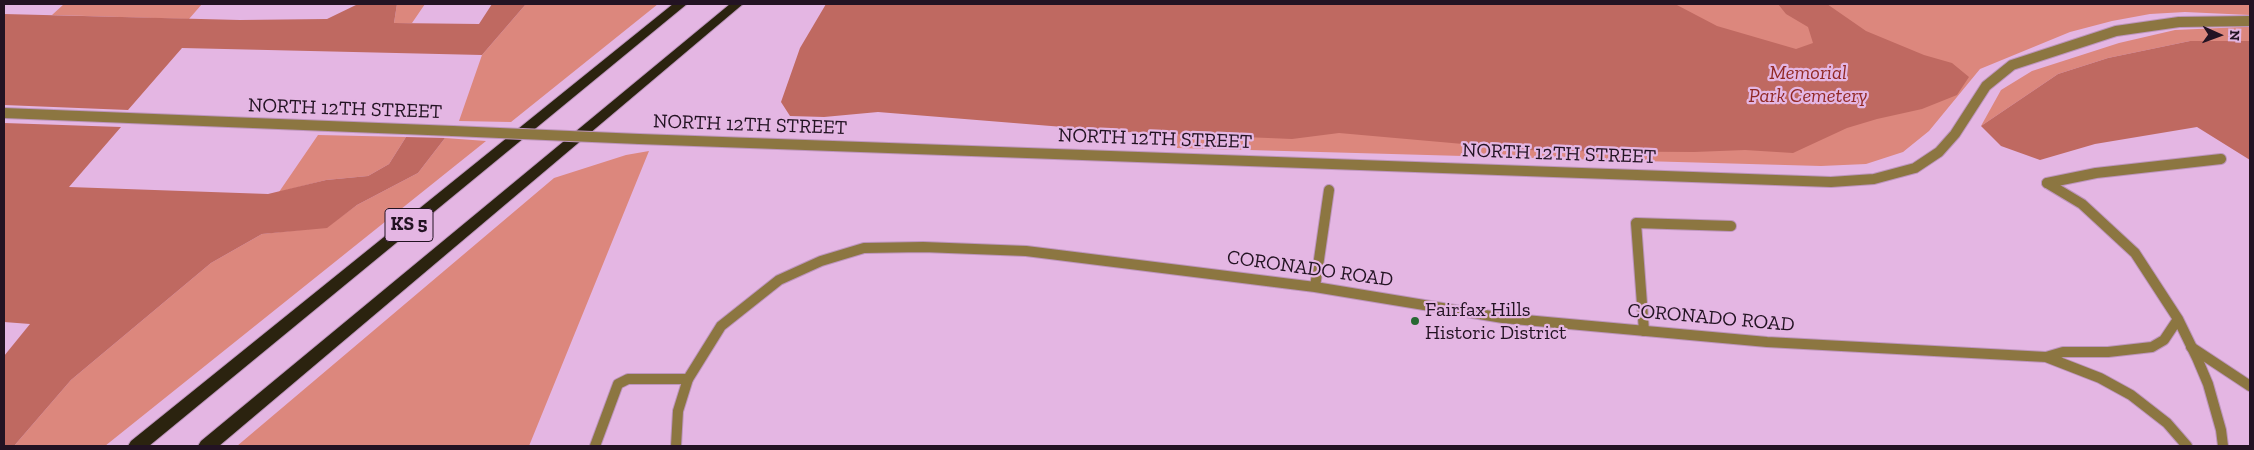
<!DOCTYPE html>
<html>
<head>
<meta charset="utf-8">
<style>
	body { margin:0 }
	#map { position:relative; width:2254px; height:450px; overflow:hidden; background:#e4b6e3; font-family:"Zilla Slab",serif }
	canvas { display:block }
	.frame { position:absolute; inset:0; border:5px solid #231323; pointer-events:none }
	.north { position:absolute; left:2194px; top:10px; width:50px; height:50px; -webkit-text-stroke:4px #e4b6e3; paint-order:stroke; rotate:92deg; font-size:14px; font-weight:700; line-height:20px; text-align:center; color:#231323 }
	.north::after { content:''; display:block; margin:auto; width:18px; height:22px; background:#231323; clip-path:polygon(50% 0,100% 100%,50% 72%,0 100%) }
</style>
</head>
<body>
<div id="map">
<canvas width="2254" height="450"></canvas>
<div class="frame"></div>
<div class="north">N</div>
</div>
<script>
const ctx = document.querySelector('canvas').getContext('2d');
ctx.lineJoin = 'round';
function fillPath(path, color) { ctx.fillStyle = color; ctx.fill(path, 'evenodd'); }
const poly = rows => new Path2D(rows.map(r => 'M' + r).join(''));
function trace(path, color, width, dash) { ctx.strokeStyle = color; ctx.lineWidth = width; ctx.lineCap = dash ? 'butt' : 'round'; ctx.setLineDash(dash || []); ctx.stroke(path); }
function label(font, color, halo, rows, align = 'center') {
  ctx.font = font + ' "Zilla Slab",serif'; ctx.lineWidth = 4.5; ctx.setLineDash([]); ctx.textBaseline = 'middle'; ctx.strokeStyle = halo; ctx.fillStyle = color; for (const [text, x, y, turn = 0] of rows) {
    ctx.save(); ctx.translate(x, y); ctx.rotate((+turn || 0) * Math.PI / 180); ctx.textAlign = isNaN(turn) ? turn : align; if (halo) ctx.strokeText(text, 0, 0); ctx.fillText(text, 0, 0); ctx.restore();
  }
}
fillPath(poly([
	[64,4,202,4,189,19,52,15],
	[397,4,425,4,412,23,394,23],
	[526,4,658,4,511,122,459,121,482,55],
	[1180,4,2250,4,2250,15,2185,12,2150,14,2112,21,2070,32,1980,69,1929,131,1903,152,1866,164,1821,166,1177,148],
	[2243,27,2250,27,2250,41,2190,41,2108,58,2058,74,1981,126,2001,90,2032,71,2119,43,2175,30],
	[318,135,406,137,389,164,368,176,326,180,279,192],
	[445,138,486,141,105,446,14,446,71,380,211,263,262,234,327,227,357,205,418,173],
	[649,151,529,446,237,446,554,178,626,155]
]), '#dc877d');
fillPath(poly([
	[358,4,397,4,394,23,479,24,492,4,526,4,482,55,182,48,128,110,4,105,4,14,240,20,327,19],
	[826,4,1675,4,1717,26,1796,49,1813,43,1808,27,1786,14,1778,4,1827,4,1866,31,1924,55,1952,63,1969,77,1957,95,1922,109,1877,119,1847,128,1793,153,1745,150,1694,152,1542,151,1339,133,1292,139,1125,132,878,112,824,117,790,116,781,102,800,48],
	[2190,41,2250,41,2250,160,2197,127,2095,144,2040,160,2001,146,1981,126,2058,74,2108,58],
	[4,123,121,127,69,187,268,194,326,180,368,176,389,164,406,137,445,138,418,173,357,205,327,228,262,234,211,263,71,380,14,446,4,446,4,356,30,324,4,322]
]), '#bf6961');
const lane = poly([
	[2047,183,2096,173,2221,159],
	[1644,331,1636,223,1731,226],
	[2191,347,2250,386],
	[595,446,618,384,628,379,688,379]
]);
const street = poly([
	[4,113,453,131],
	[639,139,1831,182,1874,179,1915,168,1939,152,1955,134,1986,86,2012,65,2116,31,2179,22,2250,21],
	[2047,183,2082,204,2135,253,2178,319,2197,358,2208,384,2221,430,2223,446],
	[1315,287,1329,190],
	[2046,357,2063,352,2108,352,2152,347,2164,340,2178,319],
	[676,446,678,411,688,379,721,326,779,280,821,261,864,248,923,247,1026,251,1315,287,1503,318,1767,342,2046,357,2100,378,2131,395,2167,423,2187,446]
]);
const highway = poly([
	[673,4,687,4,149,446,128,446,131,441,673,4],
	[730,4,743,4,219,446,198,446,201,441,730,4]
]);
trace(lane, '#bd95bd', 12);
trace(street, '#bd95bd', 12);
trace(highway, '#bd95bd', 2);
trace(lane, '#8c7641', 10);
trace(street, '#8c7641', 10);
fillPath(highway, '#2b230f');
const streetBridge = poly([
	[453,131,639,139]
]);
trace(streetBridge, '#bd95bd', 12, []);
trace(streetBridge, '#8c7641', 10);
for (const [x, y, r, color] of [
	[1415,321,5,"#276832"]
]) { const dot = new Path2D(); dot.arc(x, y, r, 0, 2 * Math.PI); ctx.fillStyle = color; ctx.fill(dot); trace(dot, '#e4b6e3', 2); }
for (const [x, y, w] of [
	[409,225,48]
]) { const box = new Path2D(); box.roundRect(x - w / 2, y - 16.5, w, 33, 4); ctx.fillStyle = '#e4b6e3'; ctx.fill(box); trace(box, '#231323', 1); }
label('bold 19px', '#231323', null, [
	["KS 5",409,225]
]);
label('italic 20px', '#912924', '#e4b6e3', [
	["Memorial",1808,73],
	["Park Cemetery",1808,96]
]);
label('20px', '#231323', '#e4b6e3', [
	["NORTH 12TH STREET",345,109,2],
	["NORTH 12TH STREET",750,125,2],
	["NORTH 12TH STREET",1155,139,2],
	["NORTH 12TH STREET",1559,154,2],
	["CORONADO ROAD",1310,269,8],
	["CORONADO ROAD",1711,318,5]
]);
label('20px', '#231323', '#e4b6e3', [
	["Fairfax Hills",1425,310],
	["Historic District",1425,333]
], 'left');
</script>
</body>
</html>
